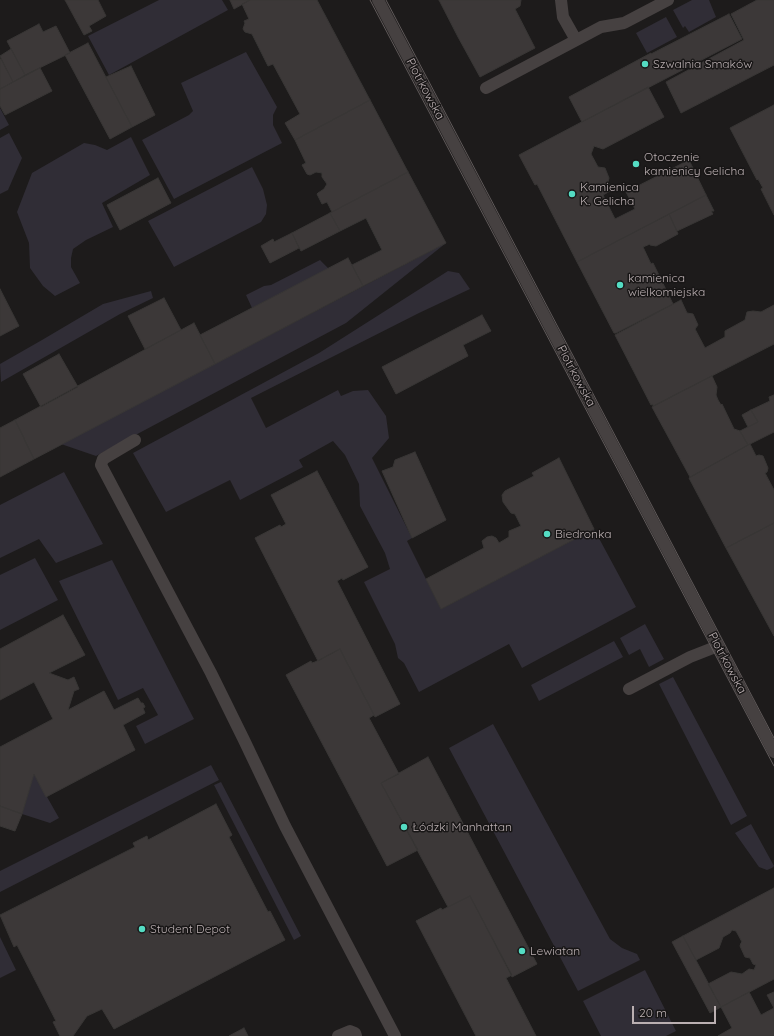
<!DOCTYPE html>
<html>
<head>
<meta charset="utf-8">
<style>
	body { margin:0 }
	#map { position:relative; width:774px; height:1036px; overflow:hidden; background:#1d1b1b; font-family:Quicksand,sans-serif }
	canvas { display:block }
	.scale { position:absolute; left:632px; top:1006px; width:84px; height:18px; box-sizing:border-box; border:2px solid #baafb1; border-top:0; padding-left:5px; font-size:12px; line-height:14px; white-space:nowrap; color:#baafb1; -webkit-text-stroke:3px #181616; paint-order:stroke }
</style>
</head>
<body>
<div id="map">
<canvas width="774" height="1036"></canvas>
<div class="scale">20 m</div>
</div>
<script>
const ctx = document.querySelector('canvas').getContext('2d');
ctx.lineJoin = 'round';
function fillPath(path, color) { ctx.fillStyle = color; ctx.fill(path, 'evenodd'); }
const poly = rows => new Path2D(rows.map(r => 'M' + r).join(''));
function trace(path, color, width, dash) { ctx.strokeStyle = color; ctx.lineWidth = width; ctx.lineCap = dash ? 'butt' : 'round'; ctx.setLineDash(dash || []); ctx.stroke(path); }
function label(font, color, halo, rows, align = 'center') {
  ctx.font = font + ' Quicksand,sans-serif'; ctx.lineWidth = 3; ctx.setLineDash([]); ctx.textBaseline = 'middle'; ctx.strokeStyle = halo; ctx.fillStyle = color; for (const [text, x, y, turn = 0] of rows) {
    ctx.save(); ctx.translate(x, y); ctx.rotate((+turn || 0) * Math.PI / 180); ctx.textAlign = isNaN(turn) ? turn : align; if (halo) ctx.strokeText(text, 0, 0); ctx.fillText(text, 0, 0); ctx.restore();
  }
}
fillPath(poly([
	[159,0,222,0,228,10,109,75,88,36],
	[692,0,709,0,716,17,689,32,685,26,683,28,673,10],
	[666,17,677,37,647,53,636,33],
	[246,52,277,107,273,115,273,125,282,143,174,199,142,140,189,115,193,111,181,83],
	[0,108,9,125,0,130],
	[9,133,22,158,8,190,0,194,0,138],
	[131,137,150,175,102,203,113,227,86,240,73,249,71,258,71,267,80,283,55,296,43,286,30,268,29,243,17,212,32,173,84,143,95,145,107,150],
	[252,167,263,189,267,205,266,214,261,222,174,267,148,221],
	[446,243,346,323,96,456,61,444],
	[320,260,329,269,252,308,246,295,264,286,271,285],
	[448,271,459,273,470,289,419,313,251,398,266,428,338,390,341,396,353,391,368,390,386,416,389,438,372,458,412,538,407,541,441,609,594,529,636,607,522,668,509,644,419,692,404,663,398,658,395,644,364,582,390,569,385,553,360,506,359,484,345,455,333,441,299,460,303,467,240,500,230,480,166,512,133,453,319,353],
	[151,291,153,298,120,314,1,382,0,364,42,340,103,304],
	[64,472,103,544,56,563,39,539,0,558,0,505],
	[35,558,58,600,0,630,0,575],
	[112,560,194,719,145,744,136,726,158,715,143,688,118,700,59,581],
	[645,624,664,659,649,667,640,649,629,655,620,638],
	[614,641,623,657,539,701,531,685],
	[673,677,747,816,731,825,659,684],
	[493,724,610,939,622,948,637,954,640,960,578,991,449,748],
	[211,765,219,780,0,892,0,871],
	[34,774,59,818,50,823,22,814],
	[221,782,301,936,294,940,214,785],
	[751,824,774,866,772,868,767,870,759,867,735,833],
	[0,937,16,970,0,978],
	[645,970,676,1031,666,1036,601,1036,583,1001]
]), '#302d36');
const building = poly([
	[65,0,98,0,106,16,89,26,92,31,84,35,65,0],
	[230,0,250,0,234,9,230,0],
	[250,0,317,0,370,100,295,140,285,123,300,114,273,64,268,66,252,34,245,32,243,29,245,23,244,21,249,19,242,4,250,0],
	[439,0,521,0,520,6,515,9,535,48,480,77,458,37,439,0],
	[757,0,774,0,774,65,681,113,666,82,744,40,731,14,757,0],
	[729,14,742,39,582,122,569,97,651,53,651,54,729,14],
	[39,24,43,32,56,26,70,53,25,75,7,41,39,24],
	[88,43,132,127,110,139,65,55,88,43],
	[11,49,25,75,13,82,0,56,11,49],
	[0,59,1,59,13,82,0,89,0,59],
	[131,66,155,115,132,127,106,77,131,66],
	[40,68,52,91,5,115,0,106,0,89,40,68],
	[648,87,664,117,603,149,594,146,591,154,598,167,605,168,609,178,608,182,612,190,603,195,615,219,635,209,626,192,689,160,706,195,577,262,537,184,535,185,519,155,648,87],
	[370,100,408,172,332,212,327,202,322,204,317,194,318,193,324,189,327,184,322,177,322,173,316,172,310,175,307,174,302,165,306,163,295,140,370,100],
	[774,105,774,215,761,189,763,188,758,179,757,180,730,128,774,105],
	[408,172,446,243,363,286,352,265,382,250,366,218,340,231,330,213,408,172],
	[158,178,171,203,120,230,107,205,158,178],
	[706,195,714,211,711,211,713,214,677,231,669,214,706,195],
	[330,213,340,231,301,251,292,233,330,213],
	[669,214,678,234,656,246,650,245,650,244,643,247,651,264,653,263,673,304,616,333,614,333,577,262,669,214],
	[292,233,299,248,270,263,261,246,273,239,274,242,292,233],
	[348,258,363,286,215,364,200,335,348,258],
	[0,289,19,326,0,336,0,289],
	[164,298,181,330,145,349,128,316,164,298],
	[681,300,687,313,693,314,698,325,695,329,705,348,725,337,725,331,745,320,747,312,753,311,761,312,774,305,774,344,653,406,653,404,651,405,615,335,681,300],
	[482,315,491,331,463,345,468,356,396,394,382,367,482,315],
	[194,323,215,364,34,459,15,420,194,323],
	[59,354,78,387,41,407,23,374,59,354],
	[712,376,717,387,716,395,718,400,721,405,722,404,734,429,740,431,748,445,690,477,652,407,712,376],
	[774,395,774,432,748,445,740,431,758,422,751,410,770,401,769,397,774,395],
	[751,410,758,422,748,427,742,415,751,410],
	[15,420,34,459,0,477,0,428,15,420],
	[750,444,756,456,759,455,763,456,768,468,767,472,765,473,774,490,774,523,726,548,689,478,750,444],
	[415,452,446,520,412,538,382,471,393,467,395,460,415,452],
	[559,458,594,529,441,609,426,579,484,548,482,541,487,537,492,536,496,538,499,543,509,537,509,531,521,526,515,514,511,513,503,502,502,495,505,491,534,476,532,473,559,458],
	[317,471,368,567,343,580,342,578,337,581,400,704,375,717,340,649,318,661,255,538,280,525,281,527,286,524,271,495,317,471],
	[774,523,774,636,726,548,774,523],
	[63,615,85,655,49,673,68,680,74,677,79,689,74,691,68,710,104,691,114,710,138,698,141,703,143,703,145,707,143,708,145,713,123,725,135,750,46,797,34,774,22,814,0,806,0,747,53,719,34,682,0,700,0,649,63,615],
	[340,649,374,715,369,718,399,774,381,783,418,850,387,866,286,675,311,661,312,663,315,662,340,649],
	[428,757,537,964,512,977,470,896,448,907,381,783,428,757],
	[216,804,232,835,229,837,268,912,270,911,285,940,114,1029,102,1009,87,1016,73,1036,60,1036,53,1022,56,1021,17,945,14,947,0,915,135,847,133,843,147,836,148,840,216,804],
	[0,806,22,814,15,831,0,826,0,806],
	[774,888,774,979,721,1007,708,984,731,972,742,974,749,969,754,970,756,965,753,964,750,958,745,957,740,946,741,943,742,942,736,931,732,930,730,933,723,937,719,948,696,960,683,936,774,888],
	[470,896,512,975,506,978,536,1036,476,1036,416,921,441,908,442,910,470,896],
	[683,936,721,1007,710,1013,672,942,683,936],
	[749,992,761,1015,774,1008,767,995,774,992,774,1036,718,1036,732,1028,721,1007,749,992],
	[244,1028,248,1036,229,1036,244,1028]
]);
fillPath(building, '#3c3838');
trace(building, '#383635', 1);
trace(poly([
	[135,440,103,459,101,465,211,673,244,740,285,826,395,1036],
	[629,689,690,657,718,646],
	[338,1036,350,1031,355,1033,356,1036]
]), '#464141', 12);
trace(poly([
	[561,0,563,17,576,40],
	[486,88,601,27,624,23,668,0]
]), '#464141', 12);
trace(poly([
	[378,0,774,752]
]), '#464141', 12);
trace(poly([
	[370,0,774,766],
	[386,0,774,738]
]), '#605a5a', 1);
for (const [x, y, r, color] of [
	[645,64,4,"#54dcc3"],
	[636,164,4,"#54dcc3"],
	[572,194,4,"#54dcc3"],
	[620,285,4,"#54dcc3"],
	[547,534,4,"#54dcc3"],
	[404,827,4,"#54dcc3"],
	[142,929,4,"#54dcc3"],
	[522,951,4,"#54dcc3"]
]) { const dot = new Path2D(); dot.arc(x, y, r, 0, 2 * Math.PI); ctx.fillStyle = color; ctx.fill(dot); trace(dot, '#181616', 1.5); }
label('12px', '#baafb1', '#181616', [
	["Szwalnia Smaków",653,64],
	["Otoczenie",644,157],
	["kamienicy Gelicha",644,171],
	["Kamienica",580,187],
	["K. Gelicha",580,201],
	["kamienica",628,278],
	["wielkomiejska",628,292],
	["Biedronka",555,534],
	["Łódzki Manhattan",412,827],
	["Student Depot",150,929],
	["Lewiatan",530,951]
], 'left');
label('12px', '#baafb1', '#181616', [
	["Piotrkowska",425,89,62],
	["Piotrkowska",576,376,62],
	["Piotrkowska",727,663,62]
]);
</script>
</body>
</html>
